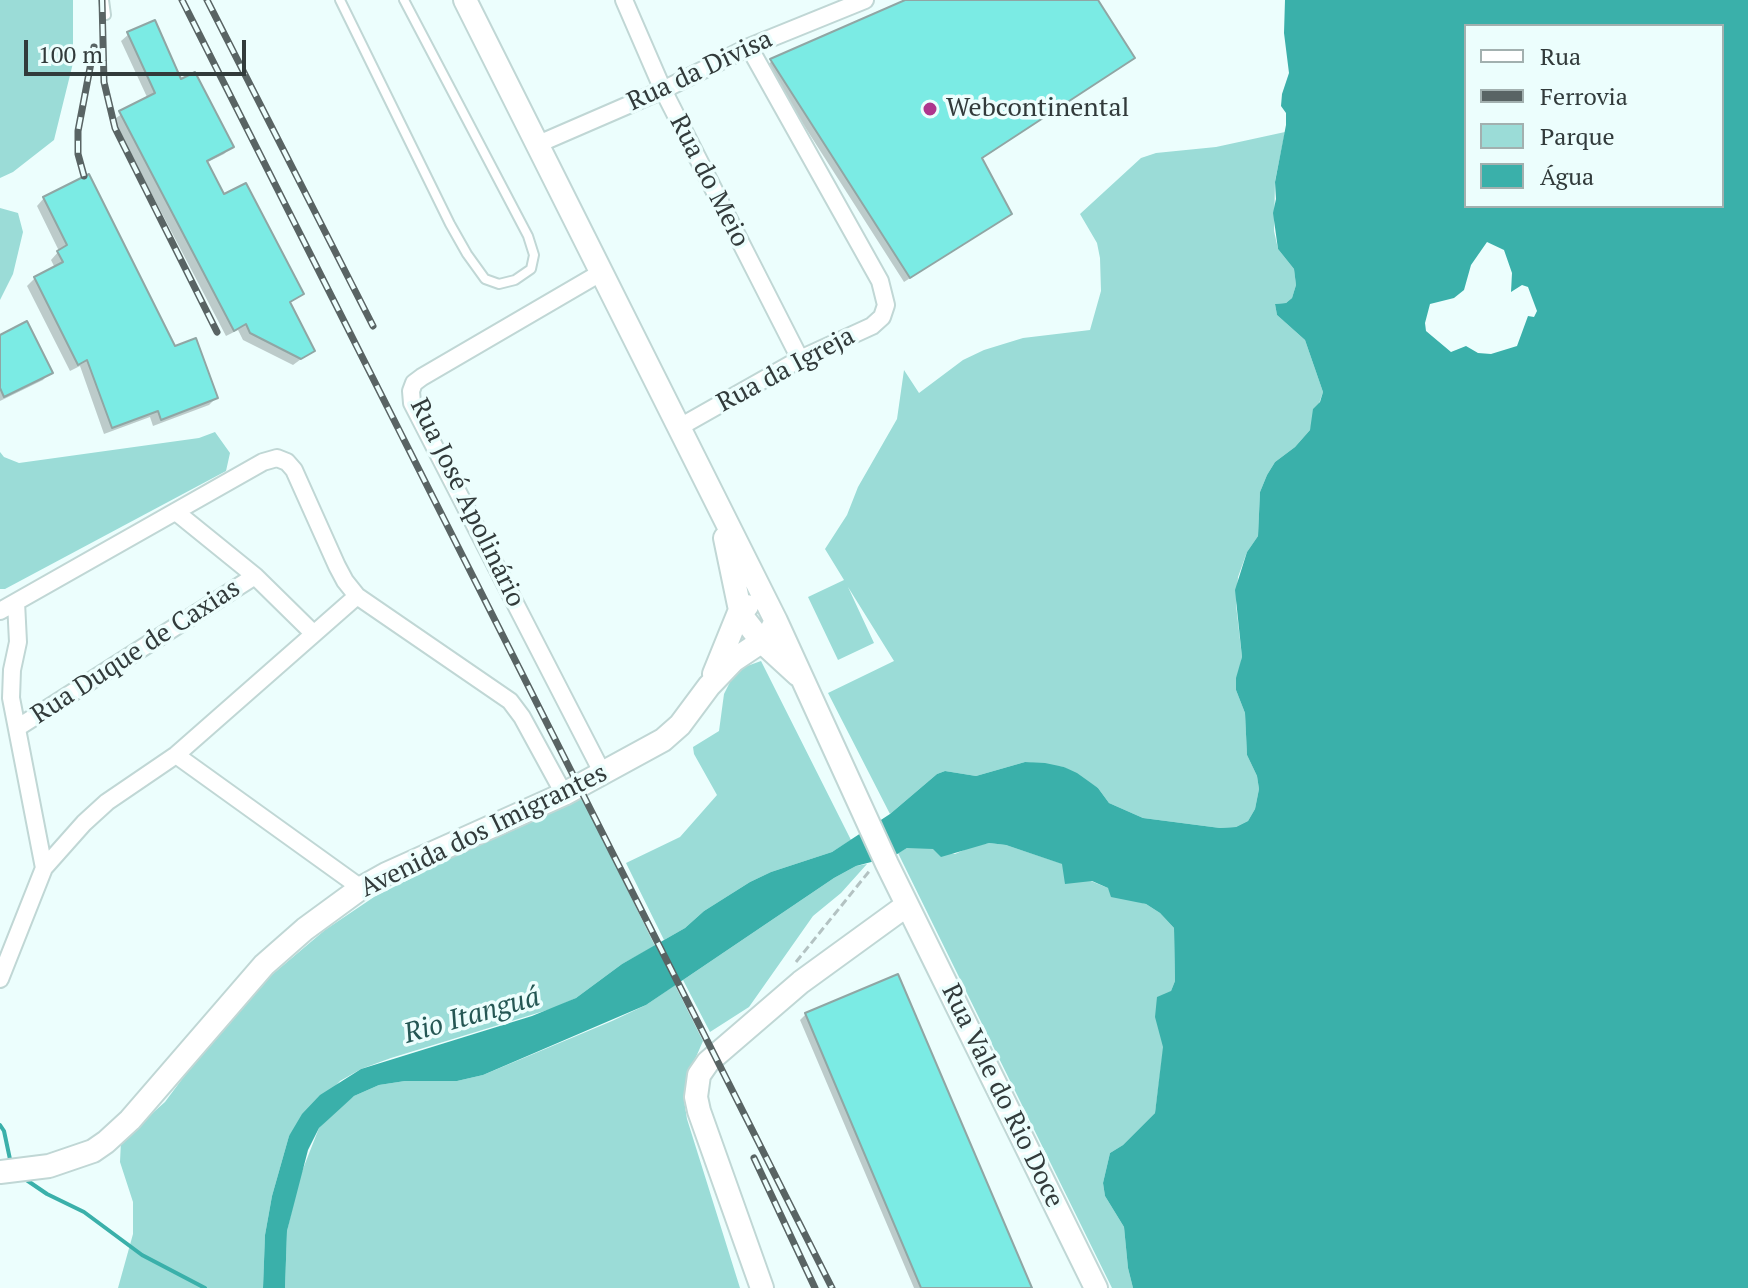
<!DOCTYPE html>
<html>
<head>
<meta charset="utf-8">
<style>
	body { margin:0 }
	#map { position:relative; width:1748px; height:1288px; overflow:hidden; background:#ecfefd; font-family:"PT Serif",serif }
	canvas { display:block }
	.legend { position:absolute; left:1464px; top:24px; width:260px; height:184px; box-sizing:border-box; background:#ecfefd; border:2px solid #a2b0af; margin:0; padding:10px 14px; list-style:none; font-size:24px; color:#323b3b }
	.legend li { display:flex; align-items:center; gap:16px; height:40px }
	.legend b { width:40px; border:2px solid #a2b0af }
	.scale { position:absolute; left:24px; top:40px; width:222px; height:36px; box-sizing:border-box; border:4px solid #323b3b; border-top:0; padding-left:10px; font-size:24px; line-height:28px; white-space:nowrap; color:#323b3b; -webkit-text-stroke:6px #ecfefd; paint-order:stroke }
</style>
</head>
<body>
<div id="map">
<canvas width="1748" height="1288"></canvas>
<ul class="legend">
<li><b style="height:10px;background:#fff"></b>Rua</li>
<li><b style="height:10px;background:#596464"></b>Ferrovia</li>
<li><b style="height:22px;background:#9bdcd7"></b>Parque</li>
<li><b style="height:22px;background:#3ab0aa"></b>Água</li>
</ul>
<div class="scale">100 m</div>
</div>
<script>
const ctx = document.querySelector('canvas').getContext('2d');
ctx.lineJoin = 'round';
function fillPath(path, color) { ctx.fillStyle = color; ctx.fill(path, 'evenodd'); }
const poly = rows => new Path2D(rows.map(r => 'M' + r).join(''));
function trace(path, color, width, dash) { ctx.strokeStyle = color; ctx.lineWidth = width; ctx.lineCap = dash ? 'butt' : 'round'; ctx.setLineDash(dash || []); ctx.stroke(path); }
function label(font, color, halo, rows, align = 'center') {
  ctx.font = font + ' "PT Serif",serif'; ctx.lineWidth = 7; ctx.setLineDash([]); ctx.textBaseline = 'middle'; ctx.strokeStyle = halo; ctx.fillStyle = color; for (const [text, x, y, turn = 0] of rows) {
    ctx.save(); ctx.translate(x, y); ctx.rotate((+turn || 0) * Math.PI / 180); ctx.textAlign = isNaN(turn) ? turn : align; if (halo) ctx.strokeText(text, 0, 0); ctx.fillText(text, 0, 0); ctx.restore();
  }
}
fillPath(poly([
	[0,0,73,0,73,63,54,140,13,172,0,178],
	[1285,132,1275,181,1274,231,1278,249,1294,269,1296,285,1292,298,1286,303,1275,304,1277,315,1305,340,1323,392,1310,430,1295,447,1275,462,1267,475,1260,492,1258,536,1247,552,1238,577,1236,605,1242,657,1236,690,1245,713,1247,755,1257,776,1259,789,1255,809,1248,821,1236,827,1220,828,1143,818,1109,803,1098,788,1064,767,1025,762,976,776,945,771,937,774,890,814,828,693,894,661,848,587,874,643,838,660,808,597,844,580,825,549,847,515,858,487,897,419,904,370,919,393,963,360,984,350,1023,338,1090,330,1101,291,1100,258,1097,243,1080,214,1141,158,1156,153,1216,147],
	[0,208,18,213,23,232,13,274,0,300],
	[215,432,230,453,226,471,5,589,0,589,0,452,4,457,19,463,199,438],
	[761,661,851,840,832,852,771,872,750,882,704,911,685,928,664,940,626,863,680,837,717,795,694,754,693,747,719,731,724,694,736,670],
	[580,793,655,946,622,964,576,998,554,1008,391,1058,361,1069,340,1081,289,1136,272,1196,265,1235,263,1288,118,1288,133,1234,133,1202,120,1162,121,1141,165,1102,200,1055,261,984,325,930,374,897],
	[989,843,1006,845,1063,864,1064,870,1108,888,1122,899,1129,899,1146,904,1160,913,1174,928,1175,981,1171,991,1155,1113,1123,1145,1110,1153,1103,1183,1105,1196,1124,1227,1128,1268,1133,1288,1112,1288,898,853,907,848,921,846,955,854,973,846],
	[867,864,841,893,813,916,749,1007,710,1032,683,980,834,878,856,866],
	[675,985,703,1041,686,1080,684,1100,687,1119,740,1288,285,1288,287,1231,299,1179,319,1128,336,1110,354,1096,379,1085,405,1081,457,1081,483,1075,612,1021,646,1005]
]), '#9bdcd7');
fillPath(poly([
	[1285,0,1748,0,1748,1288,1133,1288,1128,1268,1124,1227,1105,1196,1103,1183,1110,1153,1123,1145,1155,1113,1163,1047,1155,1017,1157,997,1171,991,1175,981,1174,928,1160,913,1146,904,1111,897,1108,888,1092,881,1065,884,1062,864,1006,845,989,843,941,857,933,849,907,848,894,856,856,866,834,878,646,1005,483,1075,457,1081,405,1081,379,1085,354,1096,319,1128,308,1150,287,1231,285,1288,263,1288,265,1235,272,1196,289,1136,302,1114,320,1095,361,1069,532,1016,576,998,622,964,685,928,704,911,750,882,771,872,832,852,890,814,937,774,945,771,976,776,1025,762,1045,763,1064,767,1077,773,1098,788,1109,803,1143,818,1220,828,1236,827,1248,821,1255,809,1259,789,1257,776,1247,755,1245,713,1236,690,1236,678,1242,657,1235,590,1247,552,1258,536,1260,492,1267,475,1275,462,1295,447,1310,430,1313,409,1320,402,1323,392,1305,340,1277,315,1275,304,1286,303,1292,298,1296,285,1294,269,1278,249,1273,213,1276,199,1275,182,1286,125,1286,113,1281,106,1282,94,1289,73,1284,33],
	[1466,26,1722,26,1722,206,1466,206],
	[1487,242,1504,250,1512,273,1511,292,1522,285,1528,287,1537,311,1534,317,1528,316,1517,346,1491,354,1478,353,1466,346,1451,352,1426,331,1425,323,1430,304,1454,298,1464,290,1471,265]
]), '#3ab0aa');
fillPath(poly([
	[908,0,1096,0,980,159,1010,214,904,282,766,66,772,61],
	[129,34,180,82,231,147,224,154,206,163,224,197,302,294,289,304,312,351,293,365,243,340,238,330,226,336,113,120,147,97,121,41],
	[44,198,216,398,209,405,153,426,150,417,104,434,80,366,70,371,27,286,35,278,55,268,51,260,59,251,37,206],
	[0,337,50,372,43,380,0,401],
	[806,1014,1029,1288,914,1288,800,1020]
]), '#0003');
trace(poly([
	[0,1125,4,1131,11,1164],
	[22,1177,47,1194,84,1212,142,1255,205,1288]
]), '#3ab0aa', 4);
const building = poly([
	[905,0,1098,0,1135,58,982,158,1012,214,910,278,770,59,905,0],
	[155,20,181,79,195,72,234,147,207,161,224,194,246,183,304,294,290,302,315,351,301,359,250,333,246,324,234,331,119,111,155,93,127,32,155,20],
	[89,174,175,346,196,338,218,398,161,420,158,411,112,428,87,360,78,365,34,277,63,262,57,251,67,245,43,197,89,174],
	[27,321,53,373,4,397,0,388,0,335,27,321],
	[898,974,1032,1288,921,1288,805,1013,898,974]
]);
fillPath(building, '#7bebe4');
trace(building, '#90a6a4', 2);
const lane = poly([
	[104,0,106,15],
	[340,0,450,224,467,254,485,279,499,284,515,280,531,269,534,255,528,236,404,0]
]);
const street = poly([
	[624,0,663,90,800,359],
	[536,145,663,90,749,47,865,0],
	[602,272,422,377,414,383,411,391,412,403,603,774],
	[678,428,800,359,872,326,882,317,886,305,880,281,749,47],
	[176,512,255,576,313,633],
	[16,602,18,642,12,670,11,698,44,868],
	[0,611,263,462,277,458,287,462,294,470,337,566,345,581,357,596,510,701,522,717,564,794],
	[17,728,255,576],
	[176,755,361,888],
	[0,979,44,868,84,823,107,802,176,755,357,596]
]);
const secondary = poly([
	[465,0,776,621,887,864,1096,1288],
	[725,538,740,610,745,620,762,642,798,675],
	[714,674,740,610,747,606],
	[0,1172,49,1166,93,1151,106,1142,130,1120,264,965,305,929,361,888,386,874,564,794,663,740,680,725,709,686,734,660,767,638,776,621],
	[762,1288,699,1111,696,1097,699,1075,708,1062,801,982,907,905]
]);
trace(lane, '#c0d7d5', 12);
trace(street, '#c0d7d5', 20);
trace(secondary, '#c0d7d5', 26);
trace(poly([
	[796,962,871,869]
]), '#b3c2c2', 3, [8, 4]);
trace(lane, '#fff', 8);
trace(street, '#fff', 16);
trace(secondary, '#fff', 22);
const rail = poly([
	[102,0,104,82,115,128,217,332],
	[182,0,832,1288],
	[207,0,373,326],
	[84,176,78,154,78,131,94,47],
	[754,1158,815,1288]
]);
trace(rail, '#596464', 7);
trace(rail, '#ecfefd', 4, [12]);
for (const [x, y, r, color] of [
	[930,109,8,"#ad368d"]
]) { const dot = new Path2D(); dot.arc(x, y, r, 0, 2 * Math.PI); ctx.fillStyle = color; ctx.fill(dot); trace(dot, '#ecfefd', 3); }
label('26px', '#323b3b', '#ecfefd', [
	["Rua da Divisa",700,71,-25],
	["Rua do Meio",709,181,63],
	["Rua da Igreja",786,370,-28],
	["Rua José Apolinário",467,503,64],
	["Rua Duque de Caxias",136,652,-33],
	["Avenida dos Imigrantes",484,831,-26],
	["Rua Vale do Rio Doce",1002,1096,64]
]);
label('26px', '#323b3b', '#ecfefd', [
	["Webcontinental",946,109]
], 'left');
label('italic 28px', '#255754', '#ecfefd', [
	["Rio Itanguá",472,1016,-16]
]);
</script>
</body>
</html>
